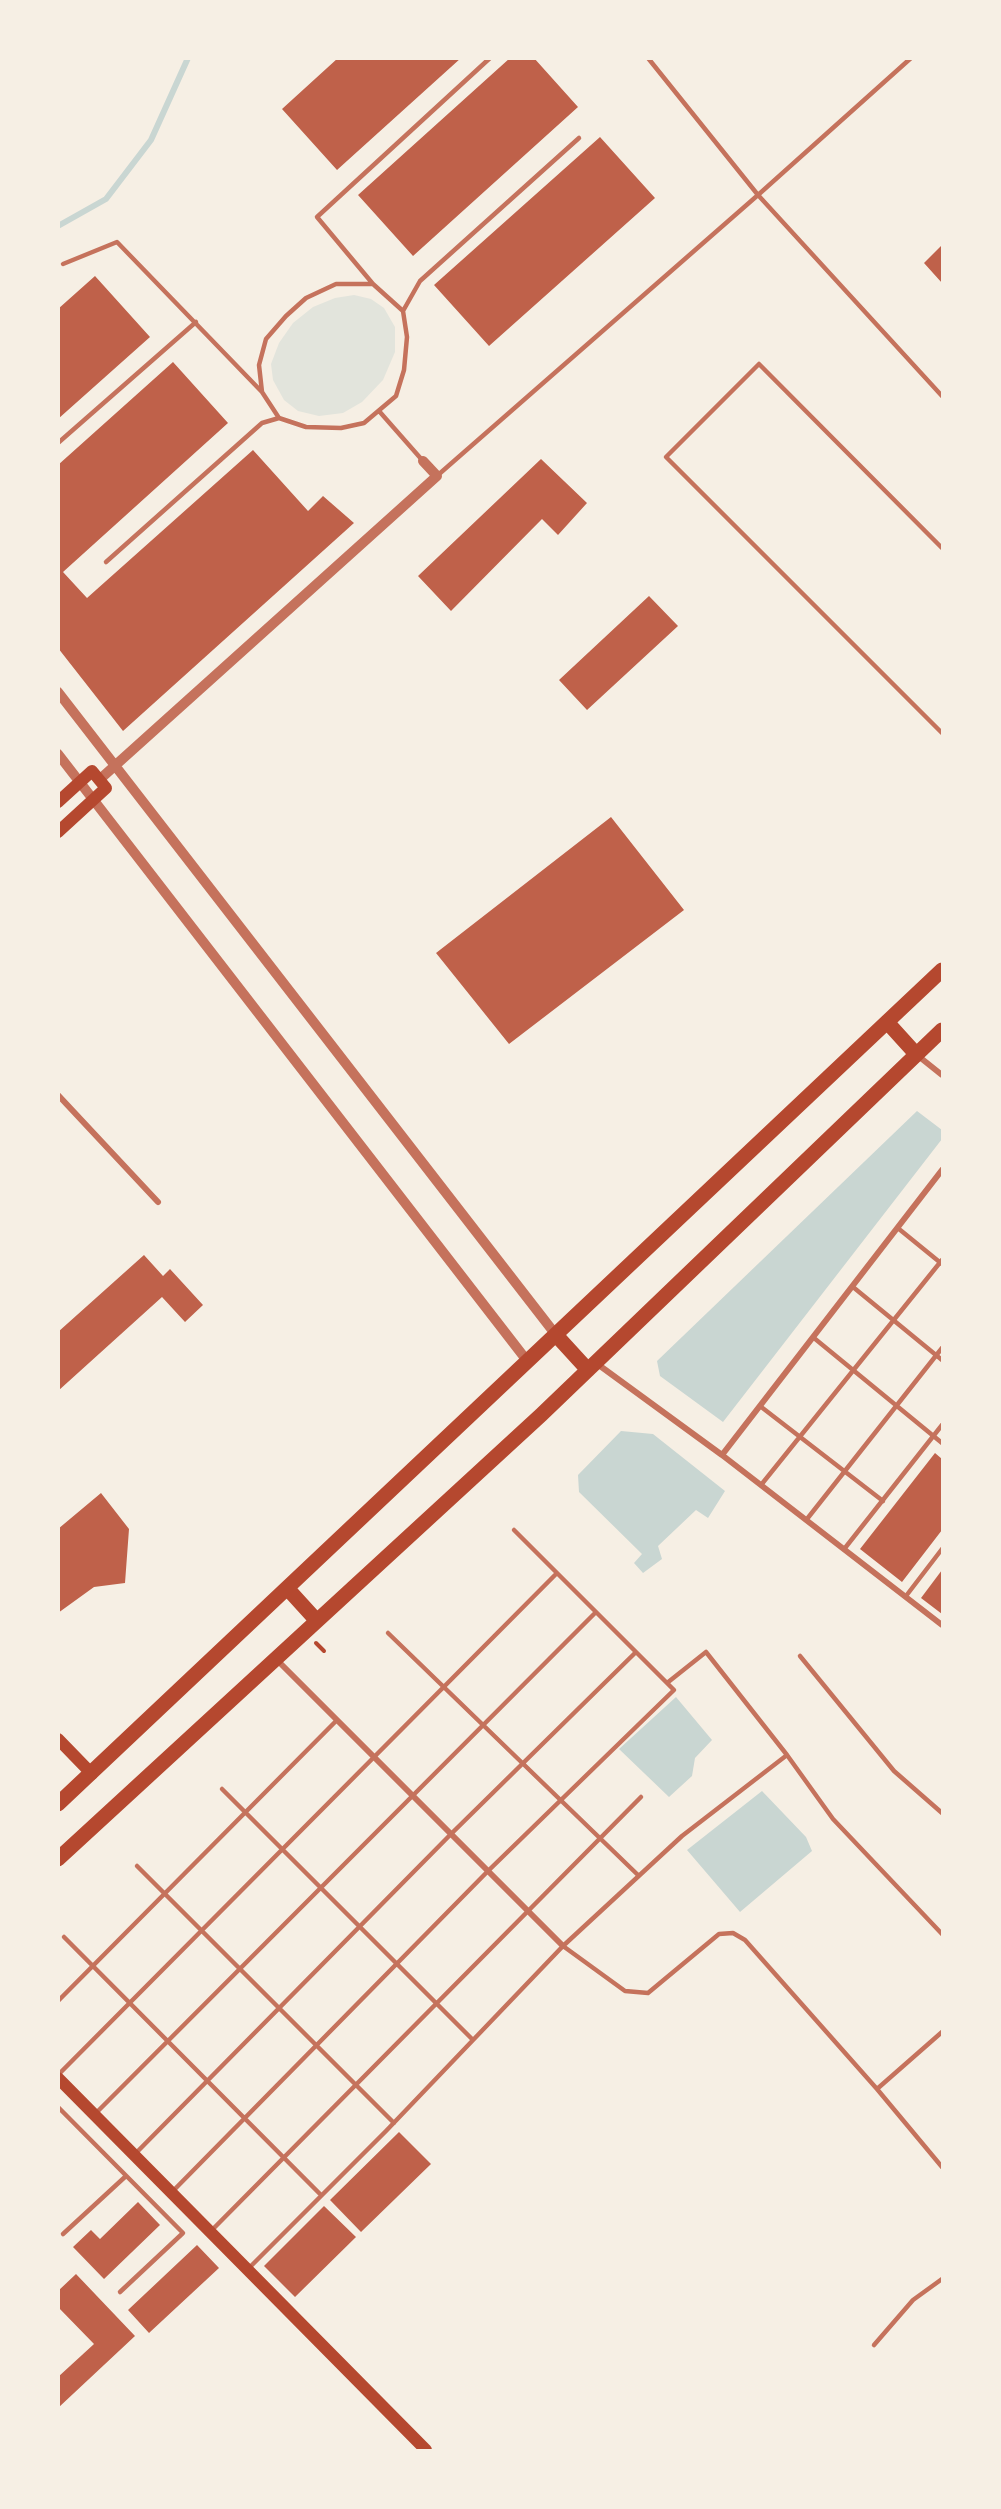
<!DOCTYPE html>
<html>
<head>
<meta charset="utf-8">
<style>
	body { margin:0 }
	#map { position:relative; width:1001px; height:2509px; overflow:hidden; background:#f6efe4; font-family:"PT Sans",sans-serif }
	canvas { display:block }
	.frame { position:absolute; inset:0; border:60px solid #f6efe4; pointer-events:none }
</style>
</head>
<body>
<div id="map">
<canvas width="1001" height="2509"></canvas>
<div class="frame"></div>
</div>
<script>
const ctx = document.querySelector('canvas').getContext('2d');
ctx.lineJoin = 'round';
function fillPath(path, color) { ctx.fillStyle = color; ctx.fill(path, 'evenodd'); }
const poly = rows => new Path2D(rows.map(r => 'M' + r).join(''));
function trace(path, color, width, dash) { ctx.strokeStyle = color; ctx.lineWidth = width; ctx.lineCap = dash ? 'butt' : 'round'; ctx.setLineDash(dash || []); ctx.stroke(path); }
fillPath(poly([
	[354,295,371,299,384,308,395,327,395,352,383,380,362,402,343,413,319,416,298,411,284,400,273,380,271,364,279,343,293,323,313,307,335,298]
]), '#e2e4dc');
fillPath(poly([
	[917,1111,942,1130,942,1139,723,1422,660,1376,657,1361],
	[621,1431,653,1434,725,1491,708,1518,696,1510,658,1546,662,1559,643,1573,634,1563,642,1554,579,1492,578,1475],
	[676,1697,712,1740,695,1758,692,1776,669,1797,619,1749],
	[762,1791,806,1837,812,1851,740,1912,687,1850]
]), '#c9d6d2');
trace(poly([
	[58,226,106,199,151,140,188,58]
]), '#c9d6d2', 6);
fillPath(poly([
	[338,58,461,58,337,170,282,109],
	[510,58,534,58,578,107,413,256,358,195],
	[600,137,655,198,489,346,434,285],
	[942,245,942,283,924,263],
	[95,276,150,337,58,419,58,309],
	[173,362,228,423,63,572,87,598,253,450,308,511,323,496,354,523,123,731,58,648,58,465],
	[541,459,587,503,558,535,542,519,451,611,418,576],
	[649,596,678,626,587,710,559,680],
	[611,817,684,910,509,1044,436,953],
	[144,1255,163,1276,170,1269,203,1305,185,1322,162,1297,58,1391,58,1332],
	[935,1453,942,1459,942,1530,902,1582,860,1549],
	[101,1493,129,1529,125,1583,94,1587,58,1613,58,1529],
	[942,1570,942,1614,921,1598],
	[399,2132,431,2164,361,2232,330,2200],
	[138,2202,160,2225,104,2279,73,2247,91,2230,100,2239],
	[324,2206,356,2237,295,2297,264,2266],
	[197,2245,219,2268,149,2333,128,2310],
	[76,2274,135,2336,58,2408,58,2377,94,2344,58,2307,58,2291]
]), '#bf614a');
trace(poly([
	[316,1643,324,1651]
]), '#b5482f', 4);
trace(poly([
	[648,58,758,195,942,396],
	[63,264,117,242,262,392],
	[336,284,373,284,403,311,407,337,404,370,396,396,364,423,341,428,306,427,279,418,262,392,259,365,266,339,286,316,306,298,336,284],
	[373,284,317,217,490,58],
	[403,311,420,281,579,138],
	[379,411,423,461],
	[58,443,196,322],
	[438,475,758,195,911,58],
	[942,548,759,364,666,457,942,733],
	[106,562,262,423,279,418],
	[899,1229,942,1264],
	[853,1287,942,1360],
	[814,1338,942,1443],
	[760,1406,883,1501],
	[761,1485,942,1260],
	[807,1519,942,1348],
	[514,1530,667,1683,706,1652,787,1755,833,1819,942,1934],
	[845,1548,942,1425],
	[906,1596,942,1549],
	[388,1633,639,1876],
	[800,1656,894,1771,942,1813],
	[222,1789,473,2040],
	[137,1866,394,2123],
	[64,1937,321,2195],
	[563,1946,625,1991,648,1993,719,1934,733,1933,745,1940,877,2089,942,2167],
	[58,2001,337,1720],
	[58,2075,557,1573],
	[877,2089,942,2032],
	[58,2107,183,2233,120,2292],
	[96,2113,596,1612],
	[136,2153,451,1834,636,1652],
	[172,2192,488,1871,674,1690,667,1683],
	[212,2230,641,1797],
	[63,2234,126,2176],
	[249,2268,386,2131,563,1946,682,1836,787,1755],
	[874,2345,913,2300,942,2279]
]), '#c5725c', 4.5);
trace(poly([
	[917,1055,942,1075],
	[58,1095,158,1202],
	[596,1363,722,1455,942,1625],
	[722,1455,942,1170],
	[276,1659,563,1946]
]), '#c5725c', 6);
trace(poly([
	[58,692,556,1335],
	[58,754,528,1362],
	[99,780,437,476,423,461]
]), '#c5725c', 10);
trace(poly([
	[58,802,92,771,106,788,58,832],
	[58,1739,92,1774],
	[58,2078,426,2450]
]), '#b5482f', 12);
trace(poly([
	[887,1022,916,1054],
	[556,1335,588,1370],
	[287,1588,317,1621],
	[58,1804,942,970],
	[58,1859,541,1415,942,1030]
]), '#b5482f', 15);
</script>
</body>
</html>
